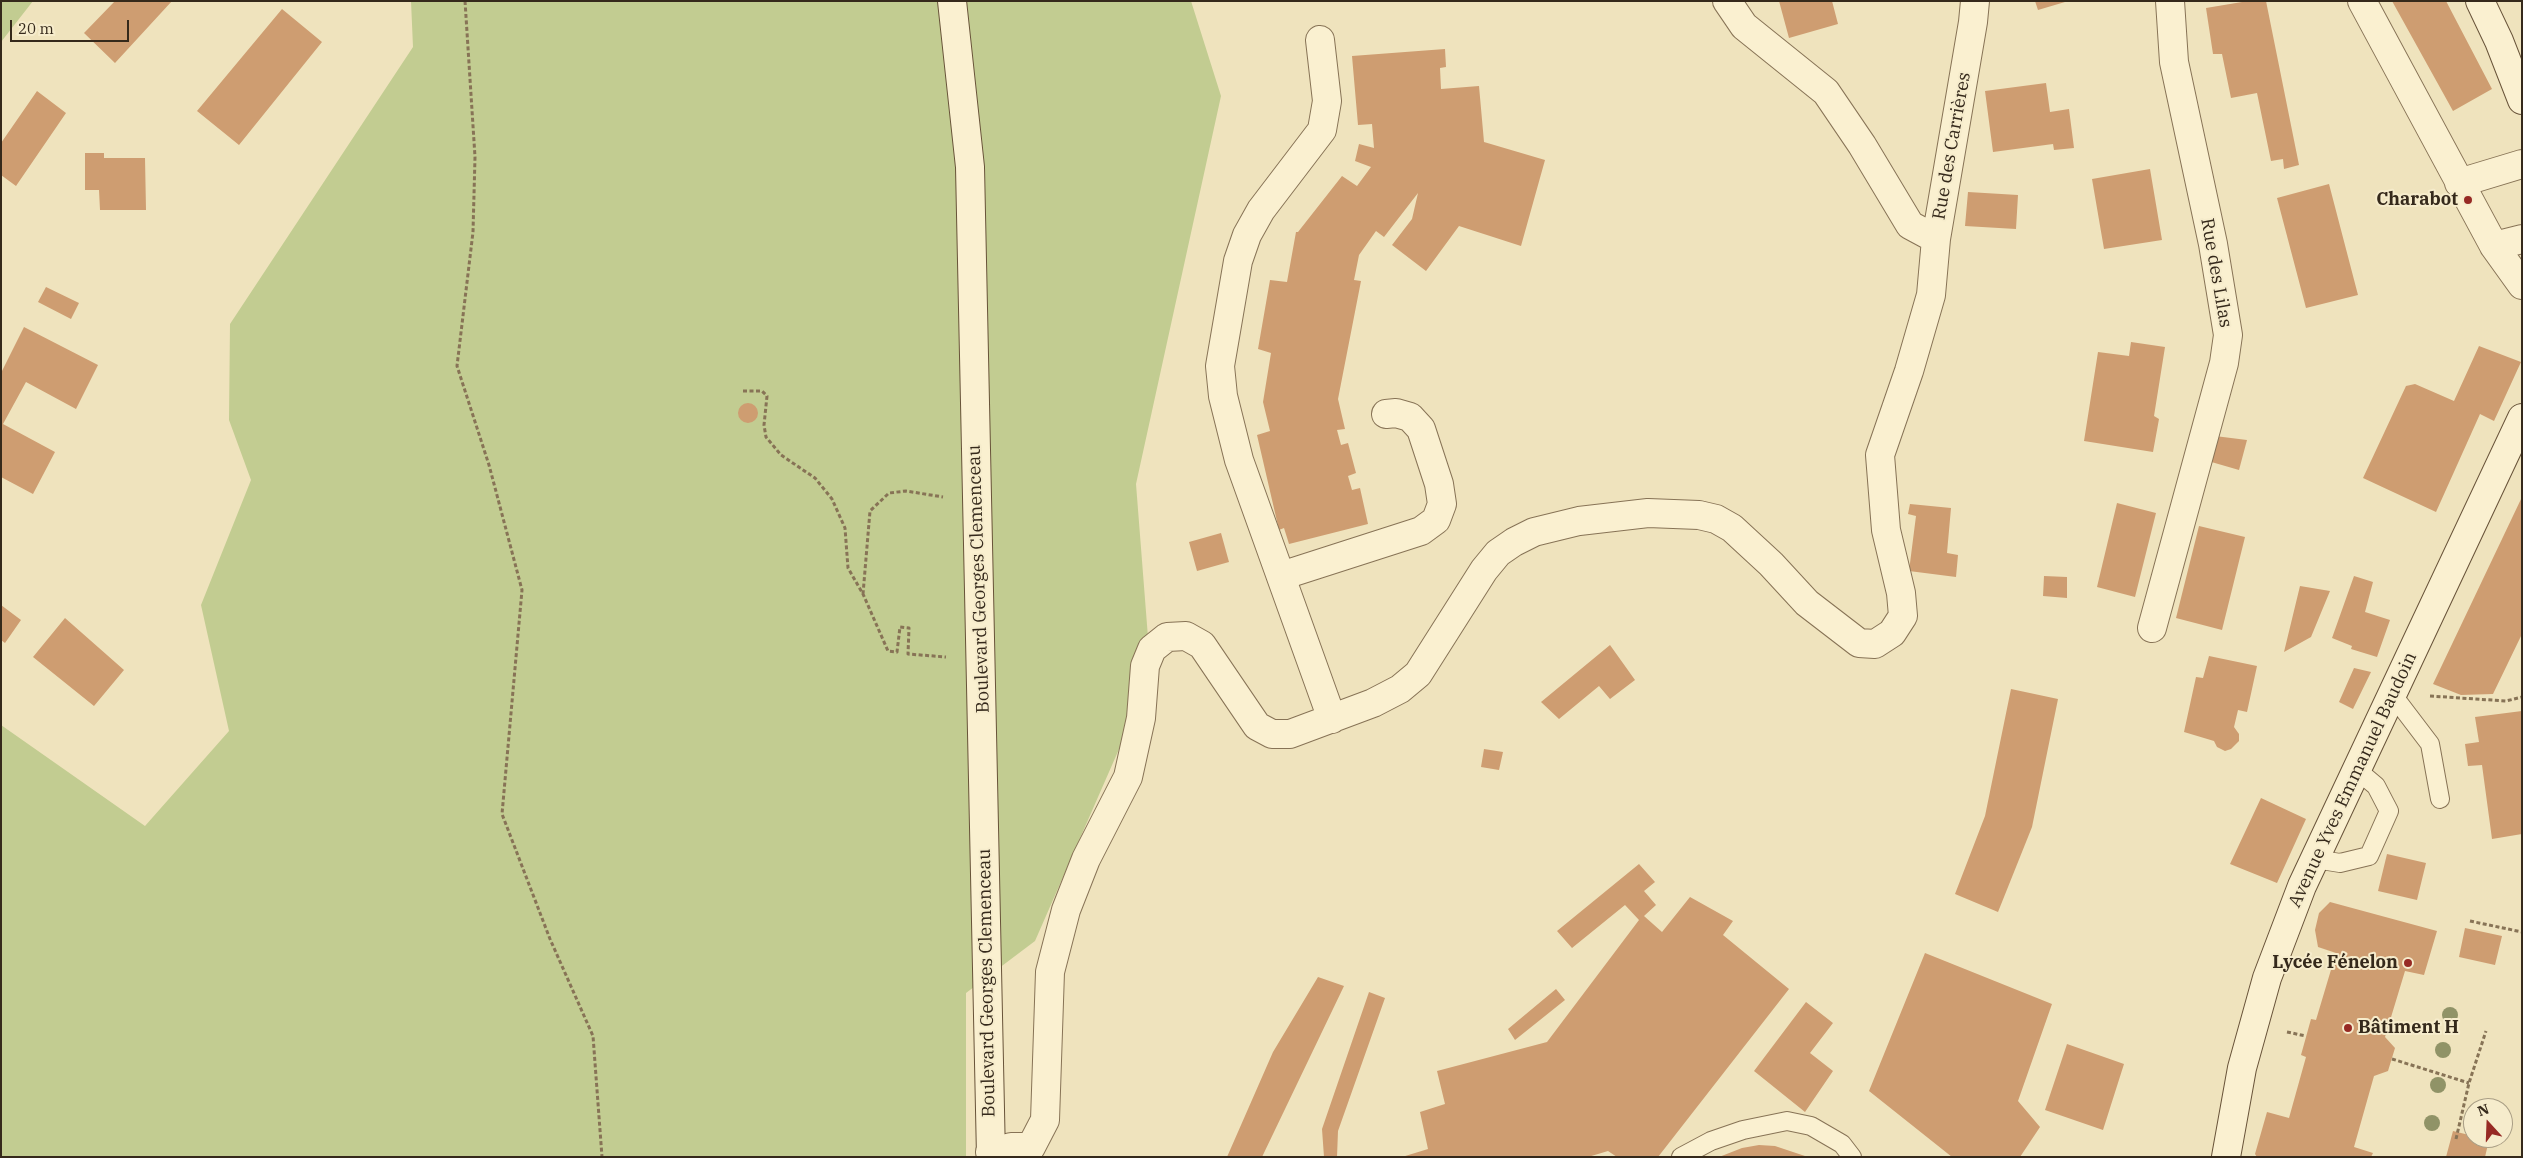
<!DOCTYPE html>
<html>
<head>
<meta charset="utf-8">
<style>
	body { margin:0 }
	#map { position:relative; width:2523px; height:1158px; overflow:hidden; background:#efe3bd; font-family:"IBM Plex Serif",serif }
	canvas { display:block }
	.frame { position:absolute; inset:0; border:2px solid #35291b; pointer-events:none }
	.north { position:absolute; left:2463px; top:1098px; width:50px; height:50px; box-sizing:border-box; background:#f6eccc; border:1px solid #a99e85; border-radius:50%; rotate:340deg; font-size:14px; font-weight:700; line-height:20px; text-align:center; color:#35291b }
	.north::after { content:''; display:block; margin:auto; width:18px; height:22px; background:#972a24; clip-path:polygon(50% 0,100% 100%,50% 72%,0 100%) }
	.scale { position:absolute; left:10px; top:20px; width:119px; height:22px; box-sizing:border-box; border:2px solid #35291b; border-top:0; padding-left:6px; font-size:15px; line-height:18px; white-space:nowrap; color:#35291b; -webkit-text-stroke:4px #f6eccc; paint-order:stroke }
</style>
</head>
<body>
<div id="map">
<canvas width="2523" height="1158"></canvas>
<div class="frame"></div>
<div class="north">N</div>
<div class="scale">20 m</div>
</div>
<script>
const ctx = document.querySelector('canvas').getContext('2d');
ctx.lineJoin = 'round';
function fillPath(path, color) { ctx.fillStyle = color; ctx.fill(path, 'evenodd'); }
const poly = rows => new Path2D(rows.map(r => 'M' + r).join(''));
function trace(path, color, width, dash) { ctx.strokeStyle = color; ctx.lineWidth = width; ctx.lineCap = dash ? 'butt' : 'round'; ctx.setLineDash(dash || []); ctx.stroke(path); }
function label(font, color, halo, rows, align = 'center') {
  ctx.font = font + ' "IBM Plex Serif",serif'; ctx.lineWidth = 4; ctx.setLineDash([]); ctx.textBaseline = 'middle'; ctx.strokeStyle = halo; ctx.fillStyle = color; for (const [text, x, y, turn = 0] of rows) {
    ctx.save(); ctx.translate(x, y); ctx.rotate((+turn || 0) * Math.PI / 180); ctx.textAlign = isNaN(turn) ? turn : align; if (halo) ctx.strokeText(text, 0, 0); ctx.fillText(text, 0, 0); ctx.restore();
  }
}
fillPath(poly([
	[1,1,33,1,1,42],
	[411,1,1191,1,1221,96,1136,484,1151,676,1035,941,966,993,966,1157,1,1157,1,725,145,826,229,731,201,605,251,480,229,420,230,324,413,47]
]), '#c2cc91');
fillPath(poly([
	[115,1,172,1,115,63,84,33],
	[1779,1,1832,1,1838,24,1789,38],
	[2035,1,2065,1,2065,2,2038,10],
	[2248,1,2266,1,2299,165,2284,169,2283,159,2271,161,2257,93,2231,98,2222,54,2213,54,2206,8],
	[2392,1,2446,1,2492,89,2453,111],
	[282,9,322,42,239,145,197,111],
	[1445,49,1446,67,1440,68,1441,89,1479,86,1484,142,1545,160,1521,246,1459,226,1426,271,1392,245,1412,219,1418,193,1384,237,1376,231,1359,255,1354,280,1361,281,1338,399,1345,429,1337,430,1341,445,1348,443,1356,473,1348,476,1352,490,1360,488,1368,524,1289,544,1284,528,1279,530,1257,435,1270,431,1263,402,1271,353,1258,349,1270,280,1287,282,1296,232,1298,232,1342,176,1357,186,1371,167,1355,161,1359,144,1374,148,1372,124,1358,125,1352,56],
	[2046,83,2050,112,2069,109,2074,148,2054,150,2053,144,1993,152,1985,91],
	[37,91,66,113,16,186,1,175,1,143],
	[85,153,104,153,104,158,145,158,146,210,100,210,99,190,85,190],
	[2150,169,2162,240,2104,249,2092,179],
	[2329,184,2358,295,2306,308,2277,198],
	[1968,192,2018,195,2016,229,1965,226],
	[46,287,79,303,71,319,38,302],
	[24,327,98,365,76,409,26,382,3,424,55,452,33,494,1,477,1,373],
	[2131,342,2165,347,2154,416,2159,419,2153,452,2084,441,2098,352,2129,356],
	[2479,346,2521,362,2494,421,2480,414,2436,512,2363,478,2406,386,2415,384,2454,401],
	'738 413a10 10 0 1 1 20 0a10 10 0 1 1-20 0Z',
	[2215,436,2247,440,2239,470,2208,461],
	[2522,497,2522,634,2493,694,2461,695,2433,684],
	[2117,503,2156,513,2135,597,2097,587],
	[1910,504,1951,508,1947,553,1958,555,1956,577,1909,571,1916,516,1908,514],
	[2199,526,2245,537,2222,630,2176,618],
	[1221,533,1229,562,1197,571,1189,542],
	[2044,576,2067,577,2067,598,2043,596],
	[2354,576,2373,582,2365,612,2390,620,2377,657,2351,649,2352,646,2332,638],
	[2300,586,2330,591,2311,637,2284,652],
	[1,605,21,620,5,643,1,640],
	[65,618,124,670,94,706,33,657],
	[1610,645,1635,680,1610,699,1599,686,1559,719,1541,702],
	[2209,656,2257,666,2247,712,2238,710,2234,727,2239,734,2239,741,2231,749,2225,751,2217,747,2214,741,2184,732,2196,677,2203,678],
	[2354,668,2371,672,2353,709,2339,702],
	[2011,689,2058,699,2032,827,1998,912,1955,894,1985,816],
	[2522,711,2522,834,2492,839,2482,765,2468,766,2465,744,2479,742,2475,717],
	[1484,749,1503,752,1499,770,1481,767],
	[2261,798,2306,819,2277,883,2230,864],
	[2387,854,2426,863,2417,900,2378,891],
	[1639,864,1655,882,1644,891,1656,905,1644,916,1662,932,1690,897,1733,921,1723,935,1789,989,1658,1157,1617,1157,1608,1151,1588,1157,1402,1157,1428,1149,1420,1112,1445,1104,1437,1071,1547,1042,1639,920,1625,905,1572,948,1557,931],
	[2330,902,2437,931,2424,975,2405,971,2385,1037,2395,1048,2388,1071,2374,1076,2354,1147,2373,1153,2371,1157,2257,1157,2255,1154,2267,1112,2289,1118,2306,1057,2301,1055,2311,1019,2316,1020,2336,953,2318,947,2315,930,2319,913],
	[2465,928,2502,936,2495,965,2459,957],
	[1925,953,2052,1004,2018,1101,2040,1127,2020,1157,1952,1157,1869,1091],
	[1318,977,1344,986,1262,1157,1227,1157,1273,1052],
	[1556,989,1565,1000,1515,1040,1508,1029],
	[1369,992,1385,998,1338,1131,1337,1157,1324,1157,1322,1129],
	[1806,1002,1833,1023,1810,1053,1833,1071,1805,1112,1754,1071],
	[2067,1044,2124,1064,2103,1130,2045,1110],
	[2453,1131,2473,1136,2473,1138,2489,1140,2485,1157,2446,1157],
	[1759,1145,1775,1146,1808,1157,1719,1157,1742,1148]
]), '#ce9d71');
const service = poly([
	[2392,694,2430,744,2440,799],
	[2315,859,2340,863,2369,856,2389,811,2376,786,2357,770],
	[1681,1157,1711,1141,1743,1130,1787,1121,1811,1126,1842,1144,1852,1157]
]);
const minor = poly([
	[1727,1,1744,26,1826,92,1862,145,1910,225,1936,239],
	[2362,1,2494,246,2522,285],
	[1320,40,1327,101,1322,130,1261,210,1247,235,1238,261,1220,366,1223,396,1239,460,1332,719],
	[2459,183,2522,164],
	[2494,246,2522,239],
	[1281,576,1421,531,1436,520,1442,504,1439,484,1421,429,1410,417,1396,413,1386,414],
	[2152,628,2224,363,2228,335,2213,244,2174,62,2170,1],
	[990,1152,1011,1147,1031,1147,1045,1120,1050,972,1066,910,1086,859,1128,777,1141,718,1145,666,1152,649,1167,637,1186,636,1202,645,1257,726,1272,734,1290,734,1373,703,1400,689,1418,674,1484,570,1498,553,1514,542,1534,532,1579,521,1648,513,1699,515,1716,519,1732,528,1771,564,1807,603,1859,643,1875,644,1892,633,1903,616,1901,593,1886,530,1880,455,1909,371,1931,295,1936,239,1973,22,1975,1]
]);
const secondary = poly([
	[952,1,970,167,991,1157],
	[2480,1,2499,41,2522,100],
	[2226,1157,2242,1068,2267,978,2302,886,2522,418]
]);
trace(service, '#877356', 20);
trace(minor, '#877356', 30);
trace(secondary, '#685339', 30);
trace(poly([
	[465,1,475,157,473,232,457,366,489,465,522,590,502,814,550,939,593,1036,602,1157],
	[743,391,762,391,767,396,764,425,766,437,781,455,815,478,832,499,845,528,848,568,863,594,888,651,897,652,900,627,909,628,908,654,946,657],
	[863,594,870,511,889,493,906,491,943,497],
	[2430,696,2506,701,2522,697],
	[2470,921,2522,932],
	[2287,1032,2306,1036],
	[2392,1059,2469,1083],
	[2456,1139,2469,1083,2486,1031]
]), '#877356', 3, [4, 2.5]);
trace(service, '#faf0d0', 18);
trace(minor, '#faf0d0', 28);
trace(secondary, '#faf0d0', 28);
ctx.fillStyle = '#909367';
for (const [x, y] of [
	[2450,1015],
	[2443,1050],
	[2438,1085],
	[2432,1123]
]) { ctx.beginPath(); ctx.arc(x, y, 8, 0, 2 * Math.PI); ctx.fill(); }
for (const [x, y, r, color] of [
	[2468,200,5,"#972a24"],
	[2408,963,5,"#972a24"],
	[2348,1028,5,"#972a24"]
]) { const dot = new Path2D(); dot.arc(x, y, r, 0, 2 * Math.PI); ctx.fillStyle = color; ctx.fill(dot); trace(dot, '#f6eccc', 2); }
label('18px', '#35291b', '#f6eccc', [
	["Rue des Carrières",1952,146,-80],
	["Rue des Lilas",2216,273,80],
	["Boulevard Georges Clemenceau",979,579,-92],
	["Avenue Yves Emmanuel Baudoin",2353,780,-65],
	["Boulevard Georges Clemenceau",987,983,-91]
]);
label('bold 18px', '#35291b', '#f6eccc', [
	["Charabot",2458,200],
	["Lycée Fénelon",2398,963],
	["Bâtiment H",2358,1028,"left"]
], 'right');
</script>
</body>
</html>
